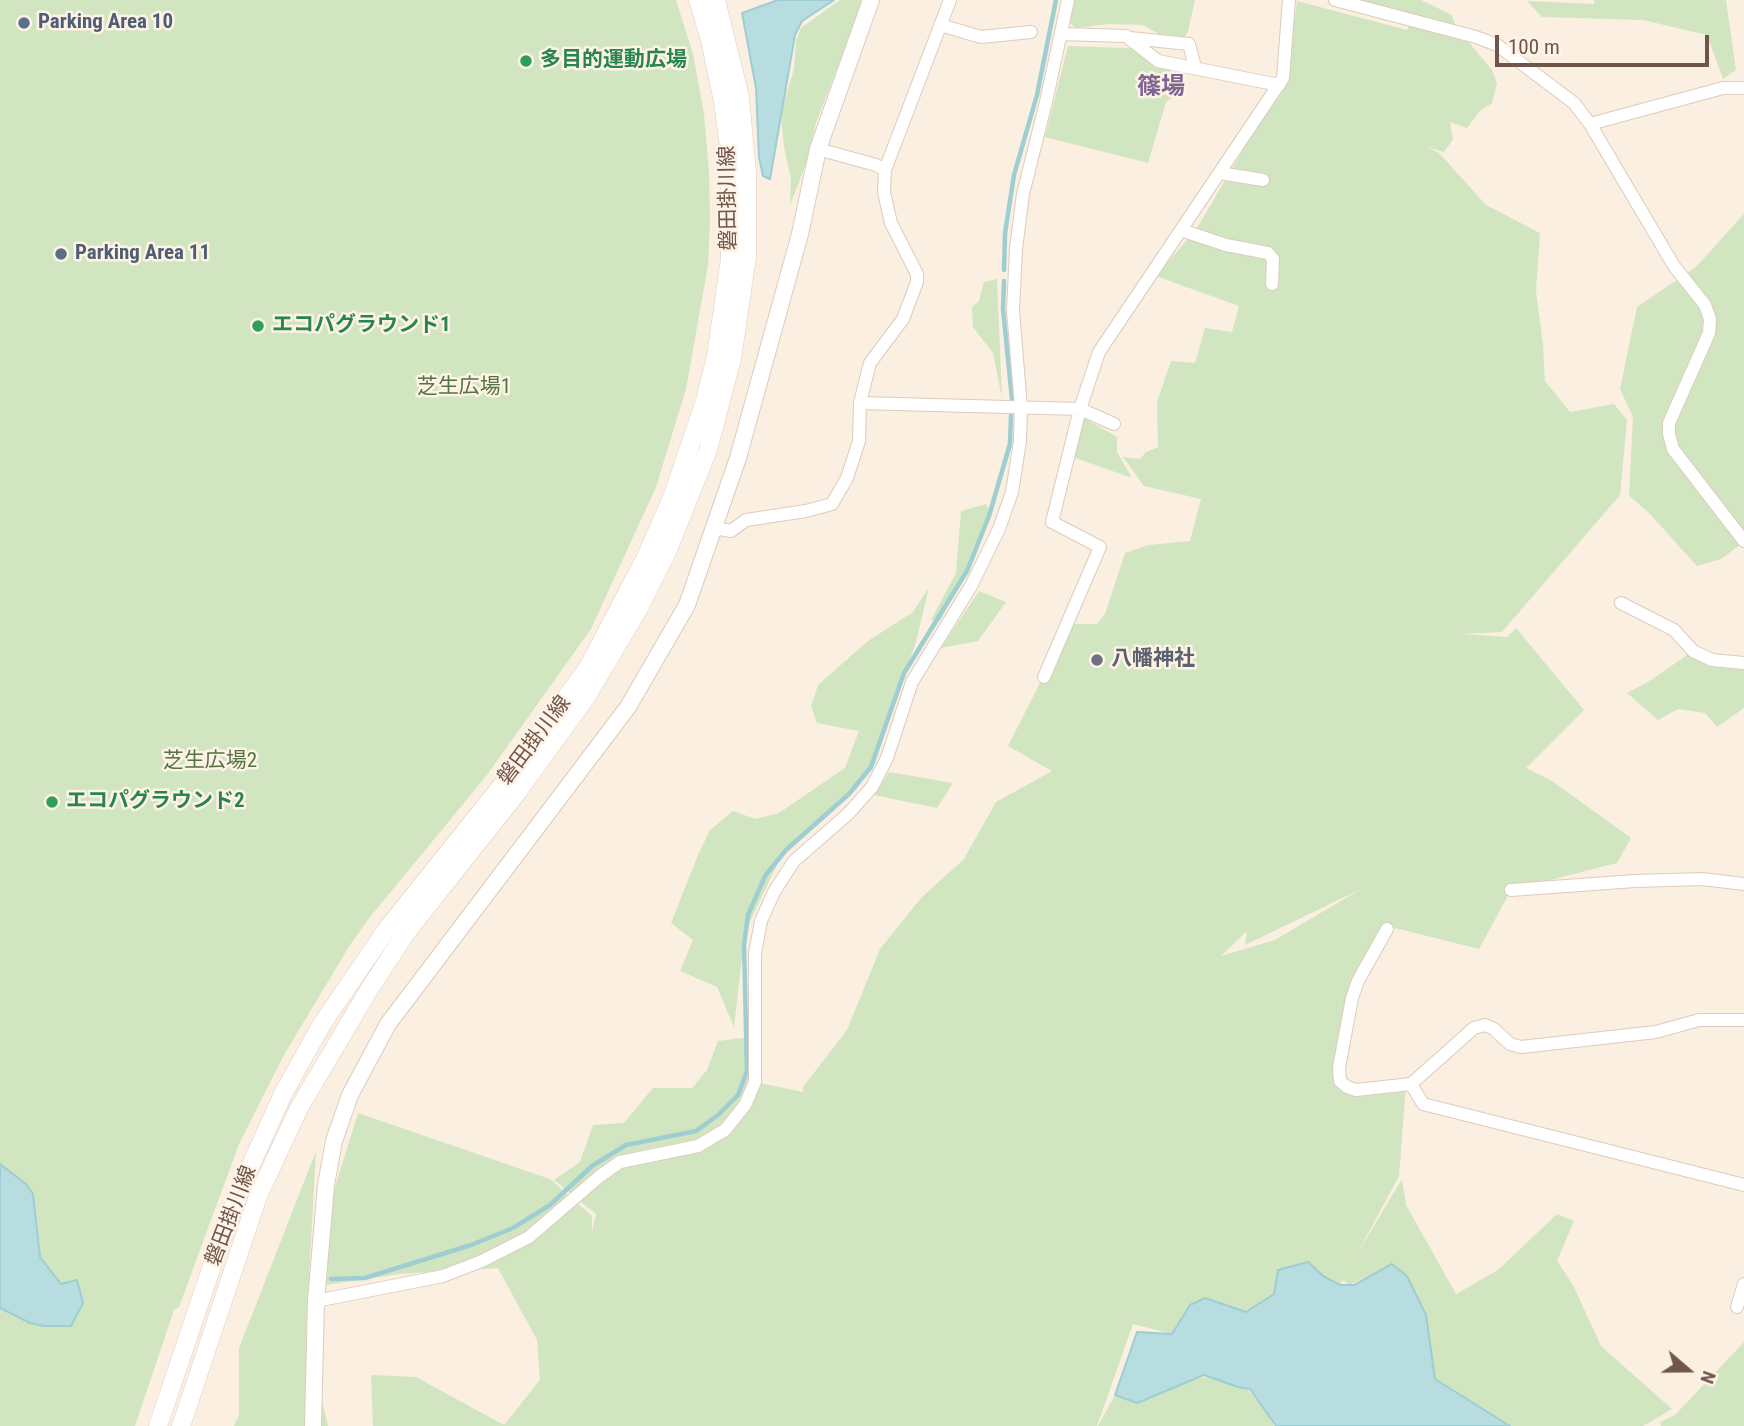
<!DOCTYPE html>
<html>
<head>
<meta charset="utf-8">
<style>
	body { margin:0 }
	#map { position:relative; width:1744px; height:1426px; overflow:hidden; background:#faefe0; font-family:"Roboto Condensed",sans-serif }
	canvas { display:block }
	.north { position:absolute; left:1653px; top:1335px; width:70px; height:70px; -webkit-text-stroke:5px #fef3e6; paint-order:stroke; rotate:110deg; font-size:19px; font-weight:700; line-height:28px; text-align:center; color:#6f554a }
	.north::after { content:''; display:block; margin:auto; width:24px; height:32px; background:#6f554a; clip-path:polygon(50% 0,100% 100%,50% 72%,0 100%) }
	.scale { position:absolute; left:1495px; top:35px; width:214px; height:32px; box-sizing:border-box; border:4px solid #6f554a; border-top:0; padding-left:9px; font-size:21px; line-height:24px; white-space:nowrap; color:#6f554a; -webkit-text-stroke:5px #fef3e6; paint-order:stroke }
</style>
</head>
<body>
<div id="map">
<canvas width="1744" height="1426"></canvas>
<div class="north">N</div>
<div class="scale">100 m</div>
</div>
<script>
const ctx = document.querySelector('canvas').getContext('2d');
ctx.lineJoin = 'round';
function fillPath(path, color) { ctx.fillStyle = color; ctx.fill(path, 'evenodd'); }
const poly = rows => new Path2D(rows.map(r => 'M' + r).join(''));
function trace(path, color, width, dash) { ctx.strokeStyle = color; ctx.lineWidth = width; ctx.lineCap = dash ? 'butt' : 'round'; ctx.setLineDash(dash || []); ctx.stroke(path); }
function label(font, color, halo, rows, align = 'center') {
  ctx.font = font + ' "Roboto Condensed","Noto Sans JP",sans-serif'; ctx.lineWidth = 5; ctx.setLineDash([]); ctx.textBaseline = 'middle'; ctx.strokeStyle = halo; ctx.fillStyle = color; for (const [text, x, y, turn = 0] of rows) {
    ctx.save(); ctx.translate(x, y); ctx.rotate((+turn || 0) * Math.PI / 180); ctx.textAlign = isNaN(turn) ? turn : align; if (halo) ctx.strokeText(text, 0, 0); ctx.fillText(text, 0, 0); ctx.restore();
  }
}
fillPath(poly([
	[0,0,676,0,693,54,704,114,709,172,710,219,708,265,686,389,656,487,591,629,487,775,370,917,350,945,284,1055,239,1144,179,1307,174,1310,135,1426,0,1426],
	[840,0,863,0,816,123,806,164,790,205,791,179,784,147,781,113,794,69,796,41,801,28],
	[1074,0,1195,0,1188,32,1183,39,1172,41,1143,25,1109,24,1076,28,1070,23],
	[1363,0,1421,0,1452,15,1456,27,1492,70,1497,83,1492,103,1480,111,1467,128,1450,122,1453,139,1444,152,1426,147,1439,153,1486,205,1540,233,1536,291,1543,345,1545,381,1570,412,1614,404,1627,420,1620,495,1502,632,1462,634,1507,637,1516,628,1584,710,1526,768,1552,781,1631,838,1617,863,1511,890,1479,949,1387,926,1357,984,1340,1081,1360,1093,1406,1085,1399,1176,1357,1254,1402,1179,1406,1205,1456,1294,1498,1270,1557,1214,1574,1221,1557,1261,1573,1285,1601,1346,1672,1409,1643,1426,1510,1426,1435,1379,1430,1350,1392,1264,1349,1285,1343,1280,1340,1285,1172,1334,1133,1324,1097,1426,373,1426,371,1375,416,1377,504,1425,540,1380,537,1340,498,1268,400,1274,318,1286,323,1226,358,1113,550,1179,592,1216,592,1232,596,1214,554,1180,580,1162,593,1125,624,1123,653,1088,692,1088,707,1070,718,1041,751,1037,755,1082,803,1092,803,1087,847,1030,880,949,921,898,964,859,996,802,1052,771,1008,746,1070,624,1097,624,1105,614,1125,553,1149,545,1190,541,1201,499,1144,486,1123,457,1140,459,1146,452,1158,447,1157,402,1171,361,1195,363,1205,328,1232,332,1239,306,1156,276,1197,228,1286,77,1297,1,1407,30,1411,21,1359,4],
	[1361,889,1275,940,1221,956,1247,931,1245,945],
	[1594,0,1726,0,1736,70,1723,79,1707,35,1643,20,1542,17,1527,1,1594,4],
	[1068,46,1152,49,1180,83,1180,92,1166,102,1148,163,1045,137],
	[1744,214,1744,542,1721,559,1697,566,1649,513,1629,496,1633,417,1620,389,1637,307,1696,267],
	[997,279,1002,398,993,353,973,327,972,307,979,301,984,282],
	[1084,418,1117,437,1117,452,1132,478,1073,457],
	[986,504,990,512,972,559,940,621,931,620,956,573,961,511],
	[929,587,916,642,871,767,849,794,781,856,745,932,734,1027,717,987,680,971,693,940,671,923,698,855,710,830,733,811,755,819,779,813,845,768,859,731,817,723,811,706,818,685,868,641,913,612],
	[979,591,1006,602,978,641,941,648],
	[1693,651,1744,663,1744,708,1717,727,1705,713,1678,709,1658,720,1627,693,1648,682],
	[889,772,953,783,937,808,874,795],
	[316,1151,306,1331,328,1426,234,1426,239,1415,239,1348],
	[1744,1342,1744,1426,1661,1426,1660,1422,1675,1415],
	[1232,1371,1261,1405,1274,1426,1098,1426,1115,1395,1137,1403,1181,1383]
]), '#d1e6c0');
const water = poly([
	[778,0,834,0,802,21,795,35,770,179,763,176,759,157,756,88,742,13,778,0],
	[0,1164,26,1184,33,1194,40,1257,61,1284,77,1280,83,1303,71,1326,44,1326,30,1323,0,1308,0,1164],
	[1308,1262,1323,1276,1340,1285,1354,1285,1392,1264,1407,1276,1426,1315,1435,1379,1510,1426,1276,1426,1250,1389,1238,1387,1204,1375,1137,1403,1115,1395,1137,1332,1172,1334,1190,1305,1205,1298,1246,1312,1274,1294,1278,1270,1308,1262]
]);
fillPath(water, '#b7dde1');
trace(water, '#9ecdd2', 2);
trace(poly([
	[1004,270,1005,233,1014,175,1037,95,1056,0],
	[1004,281,1003,309,1012,399],
	[331,1279,365,1278,471,1245,513,1228,550,1205,592,1166,626,1145,696,1131,718,1115,738,1095,747,1071,744,945,748,915,765,876,786,850,849,794,871,767,904,673,967,571,989,516,1010,444,1011,416]
]), '#9ecdd2', 4.5);
const minor = poly([
	[1335,0,1476,37,1497,45,1574,103,1590,124,1674,266,1705,305,1710,319,1709,333,1669,423,1669,434,1673,449,1744,541],
	[940,25,981,37,1031,32],
	[1061,34,1126,36,1158,61,1279,85],
	[1130,38,1189,44,1195,67],
	[1590,124,1723,88,1744,88],
	[885,170,950,0],
	[1220,173,1263,180],
	[1181,230,1226,245,1268,253,1273,259,1272,284],
	[860,403,1080,409,1099,352,1283,78,1289,0],
	[715,528,731,531,746,520,806,511,832,504,847,478,859,441,860,403,870,363,903,319,917,282,917,274,891,223,884,192,885,170,876,165,818,149],
	[1621,603,1674,630,1693,651,1712,660,1744,663],
	[1044,677,1100,547,1052,522,1080,409,1114,424],
	[1511,890,1635,881,1702,879,1744,884],
	[1387,929,1358,981,1352,998,1339,1068,1340,1081,1347,1087,1356,1090,1411,1084,1474,1028,1485,1025,1494,1029,1510,1044,1521,1047,1656,1032,1699,1020,1744,1020],
	[1411,1084,1423,1104,1744,1185],
	[316,1301,443,1276,482,1261,529,1237,600,1176,620,1162,698,1146,725,1130,745,1105,755,1082,755,953,761,921,774,892,794,861,848,814,872,787,887,758,912,682,971,586,999,529,1012,492,1020,441,1021,408,1013,310,1016,249,1023,194,1046,102,1068,0],
	[1737,1307,1744,1284]
]);
const tertiary = poly([
	[313,1426,316,1301,326,1185,334,1141,350,1095,388,1024,628,707,687,605,738,458,800,234,818,149,871,0]
]);
const secondary = poly([
	[158,1426,213,1263,244,1180,284,1092,322,1024,387,929,507,779,589,666,645,559,672,498,705,401,716,356,730,259,730,154,723,102,710,40,698,0],
	[181,1426,258,1196,299,1108,370,988,406,933,516,794,587,696,638,610,668,550,708,450,732,359,747,257,747,173,740,97,716,0]
]);
trace(minor, '#ddcbbd', 14);
trace(tertiary, '#ddcbbd', 18);
trace(secondary, '#e4cdbd', 19);
trace(minor, '#fff', 12);
trace(tertiary, '#fff', 16);
trace(secondary, '#fff', 18);
for (const [x, y, r, color] of [
	[24,23,7,"#5c6f8a"],
	[526,61,7,"#2e9e5b"],
	[61,254,7,"#5c6f8a"],
	[258,326,7,"#2e9e5b"],
	[1097,660,7,"#6b7280"],
	[52,802,7,"#2e9e5b"]
]) { const dot = new Path2D(); dot.arc(x, y, r, 0, 2 * Math.PI); ctx.fillStyle = color; ctx.fill(dot); trace(dot, '#fef3e6', 2.5); }
label('bold 21px', '#4e5e75', '#fef3e6', [
	["Parking Area 10",38,23],
	["Parking Area 11",75,254]
], 'left');
label('bold 21px', '#27864d', '#fef3e6', [
	["多目的運動広場",540,61],
	["エコパグラウンド1",272,326],
	["エコパグラウンド2",66,802]
], 'left');
label('21px', '#6f554a', '#fef3e6', [
	["磐田掛川線",729,198,-91],
	["磐田掛川線",535,741,-53],
	["磐田掛川線",232,1216,-69]
]);
label('21px', '#547442', '#fef3e6', [
	["芝生広場1",464,388],
	["芝生広場2",210,762]
]);
label('bold 21px', '#5b616d', '#fef3e6', [
	["八幡神社",1111,660]
], 'left');
label('bold 24px', '#806592', '#fef3e6', [
	["篠場",1161,88]
]);
</script>
</body>
</html>
